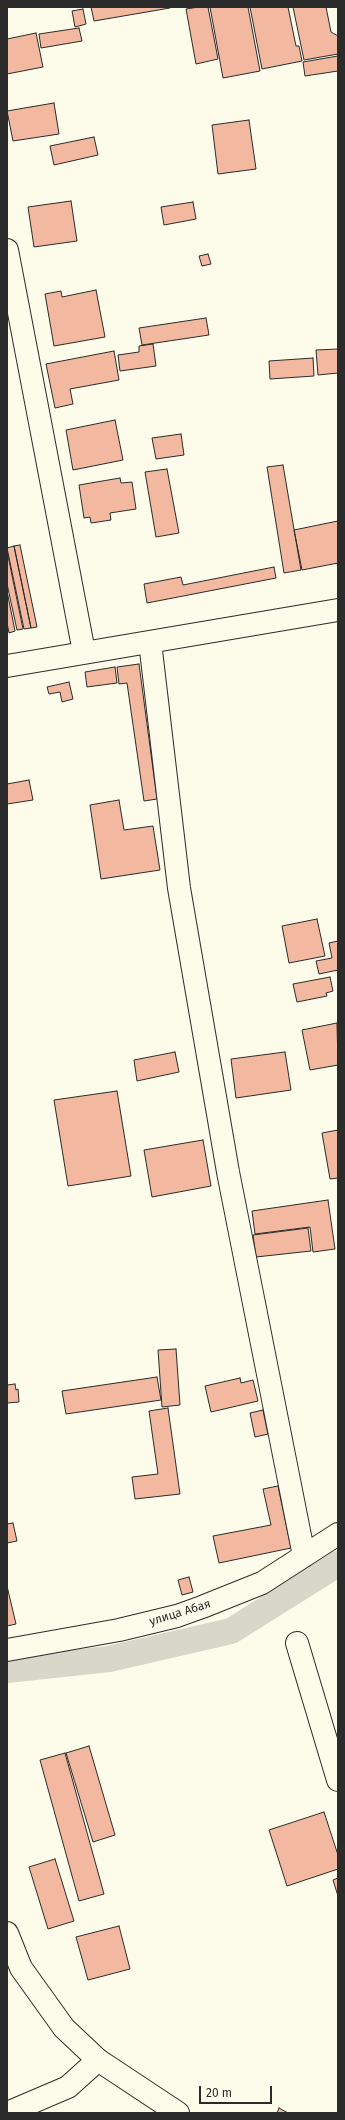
<!DOCTYPE html>
<html>
<head>
<meta charset="utf-8">
<style>
	body { margin:0 }
	#map { position:relative; width:345px; height:2120px; overflow:hidden; background:#fdfbea; font-family:"Fira Sans",sans-serif }
	canvas { display:block }
	.frame { position:absolute; inset:0; border:8px solid #2b2b2b; pointer-events:none }
	.scale { position:absolute; left:199px; top:2086px; width:73px; height:18px; box-sizing:border-box; border:2px solid #2b2b2b; border-top:0; padding-left:5px; font-size:12px; line-height:14px; white-space:nowrap; color:#2b2b2b; -webkit-text-stroke:3px #fdfbea; paint-order:stroke }
</style>
</head>
<body>
<div id="map">
<canvas width="345" height="2120"></canvas>
<div class="frame"></div>
<div class="scale">20 m</div>
</div>
<script>
const ctx = document.querySelector('canvas').getContext('2d');
ctx.lineJoin = 'round';
const poly = rows => new Path2D(rows.map(r => 'M' + r).join(''));
function trace(path, color, width, dash) { ctx.strokeStyle = color; ctx.lineWidth = width; ctx.lineCap = dash ? 'butt' : 'round'; ctx.setLineDash(dash || []); ctx.stroke(path); }
function fillPath(path, color) { ctx.fillStyle = color; ctx.fill(path, 'evenodd'); }
function label(font, color, halo, rows, align = 'center') {
  ctx.font = font + ' "Fira Sans",sans-serif'; ctx.lineWidth = 3; ctx.setLineDash([]); ctx.textBaseline = 'middle'; ctx.strokeStyle = halo; ctx.fillStyle = color; for (const [text, x, y, turn = 0] of rows) {
    ctx.save(); ctx.translate(x, y); ctx.rotate((+turn || 0) * Math.PI / 180); ctx.textAlign = isNaN(turn) ? turn : align; if (halo) ctx.strokeText(text, 0, 0); ctx.fillText(text, 0, 0); ctx.restore();
  }
}
trace(poly([
	[7,1670,109,1659,231,1631,338,1564]
]), '#d8d7c9', 26);
const building = poly([
	[91,7,169,7,170,8,94,21,91,7],
	[199,7,208,7,218,59,196,64,186,9,199,7],
	[210,7,248,7,260,71,223,78,210,7],
	[250,7,288,7,296,46,299,46,302,61,262,69,250,7],
	[293,7,326,7,331,32,338,36,338,54,304,60,293,7],
	[83,9,86,24,75,27,72,11,83,9],
	[79,28,82,41,41,48,39,34,79,28],
	[36,33,43,67,7,74,7,39,36,33],
	[338,56,338,71,305,76,303,62,338,56],
	[54,103,59,134,13,141,7,111,54,103],
	[249,120,256,169,218,174,212,125,249,120],
	[94,137,98,155,54,165,50,146,94,137],
	[71,201,77,241,34,247,28,207,71,201],
	[193,202,196,219,164,225,161,207,193,202],
	[208,254,211,264,202,266,199,256,208,254],
	[96,290,105,337,54,346,45,294,61,291,62,297,96,290],
	[206,318,209,335,142,345,139,328,206,318],
	[153,344,156,366,120,371,118,355,139,352,139,346,153,344],
	[338,349,338,373,318,375,316,350,338,349],
	[114,351,119,380,70,389,73,404,55,408,46,364,114,351],
	[313,358,314,376,270,379,269,361,313,358],
	[115,420,123,460,73,470,66,430,115,420],
	[181,434,184,455,156,459,152,438,181,434],
	[283,465,301,570,284,573,267,467,283,465],
	[167,469,179,533,156,537,145,472,167,469],
	[120,478,121,483,132,482,136,509,110,513,111,520,91,523,90,517,84,518,79,485,120,478],
	[338,521,338,563,302,570,294,530,338,521],
	[20,545,37,627,31,628,14,546,20,545],
	[14,546,31,628,24,629,7,548,14,546],
	[7,551,23,629,17,630,7,584,7,551],
	[274,567,276,578,147,603,144,584,181,577,183,585,274,567],
	[7,591,15,631,9,633,7,623,7,591],
	[139,664,157,799,144,801,127,683,119,684,117,667,139,664],
	[115,667,117,683,87,687,85,672,115,667],
	[69,682,73,699,62,702,60,692,49,694,47,687,69,682],
	[29,780,33,800,7,804,7,784,29,780],
	[119,800,124,830,153,826,160,870,101,879,90,805,119,800],
	[317,919,325,956,289,963,282,926,317,919],
	[338,941,338,970,319,974,316,961,332,958,329,943,338,941],
	[330,977,333,991,326,993,327,996,297,1002,293,984,330,977],
	[337,1023,338,1065,310,1070,302,1030,337,1023],
	[175,1052,179,1072,137,1081,134,1060,175,1052],
	[285,1052,291,1090,236,1098,231,1059,285,1052],
	[117,1091,131,1176,68,1186,54,1100,117,1091],
	[338,1130,338,1178,330,1179,322,1133,338,1130],
	[203,1140,211,1186,152,1197,144,1150,203,1140],
	[328,1200,335,1249,313,1252,310,1227,255,1234,252,1211,328,1200],
	[308,1228,311,1251,256,1257,253,1235,308,1228],
	[176,1349,180,1405,162,1407,158,1350,176,1349],
	[157,1377,161,1400,66,1414,62,1391,157,1377],
	[240,1378,241,1383,253,1380,258,1401,211,1412,205,1386,240,1378],
	[15,1384,16,1390,18,1389,19,1402,7,1403,7,1385,15,1384],
	[168,1408,180,1494,135,1499,132,1477,158,1474,149,1411,168,1408],
	[263,1410,268,1434,255,1437,250,1413,263,1410],
	[278,1486,291,1548,219,1563,213,1536,271,1525,263,1489,278,1486],
	[13,1523,17,1541,7,1543,7,1524,13,1523],
	[189,1577,193,1592,182,1595,178,1580,189,1577],
	[7,1586,16,1624,7,1626,7,1586],
	[89,1746,115,1835,93,1842,66,1753,89,1746],
	[65,1753,104,1894,79,1901,40,1760,65,1753],
	[324,1812,338,1855,338,1869,287,1886,269,1830,324,1812],
	[55,1859,74,1921,48,1929,29,1867,55,1859],
	[338,1878,338,1896,333,1880,338,1878],
	[119,1926,130,1969,88,1980,76,1937,119,1926],
	[279,2108,288,2113,277,2113,279,2108]
]);
fillPath(building, '#f2b8a0');
trace(building, '#2b2b2b', 1);
const street = poly([
	[7,250,84,652],
	[150,642,179,888,228,1172,304,1556],
	[7,666,338,610],
	[297,1643,338,1780],
	[7,1650,119,1630,177,1616,202,1607,262,1583,338,1534],
	[7,2113,68,2087,98,2060]
]);
const secondary = poly([
	[7,1933,21,1968,64,2028,98,2060,178,2113]
]);
trace(street, '#2b2b2b', 24);
trace(secondary, '#2b2b2b', 24);
trace(street, '#fdfbea', 22);
trace(secondary, '#fdfbea', 22);
label('12px', '#2b2b2b', '#fdfbea', [
	["улица Абая",180,1613,-17]
]);
</script>
</body>
</html>
